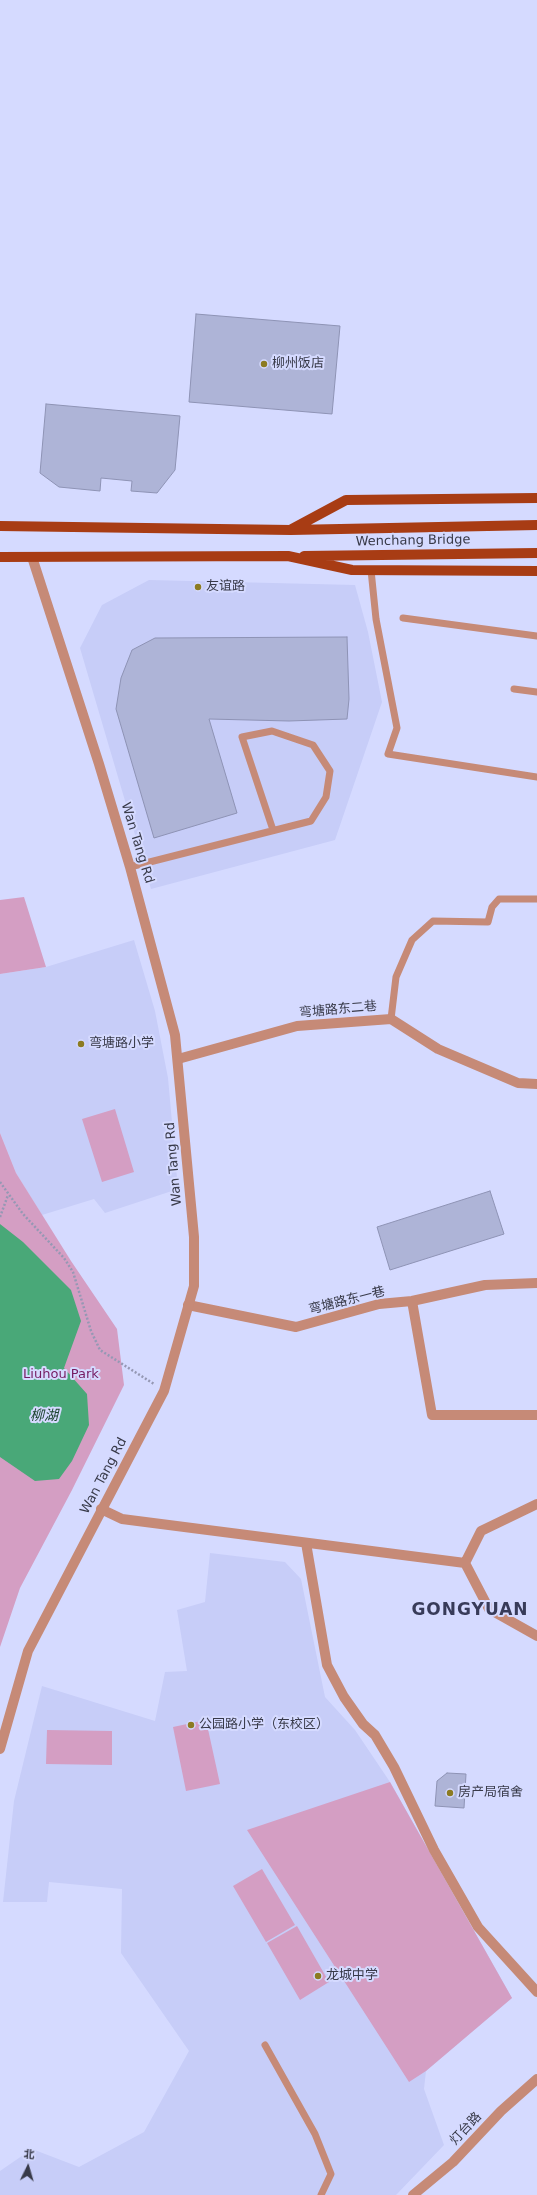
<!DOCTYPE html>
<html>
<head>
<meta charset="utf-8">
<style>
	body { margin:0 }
	#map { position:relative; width:537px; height:2195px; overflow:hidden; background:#d5daff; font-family:"DejaVu Sans","Noto Sans SC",sans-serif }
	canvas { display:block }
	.north { position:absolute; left:8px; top:2147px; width:40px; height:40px; -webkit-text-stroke:3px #d5daff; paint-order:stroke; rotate:5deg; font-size:11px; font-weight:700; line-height:16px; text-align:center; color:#383a49 }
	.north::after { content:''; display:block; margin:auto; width:14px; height:18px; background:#383a49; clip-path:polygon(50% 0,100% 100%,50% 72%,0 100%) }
</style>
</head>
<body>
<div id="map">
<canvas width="537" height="2195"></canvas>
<div class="north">北</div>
</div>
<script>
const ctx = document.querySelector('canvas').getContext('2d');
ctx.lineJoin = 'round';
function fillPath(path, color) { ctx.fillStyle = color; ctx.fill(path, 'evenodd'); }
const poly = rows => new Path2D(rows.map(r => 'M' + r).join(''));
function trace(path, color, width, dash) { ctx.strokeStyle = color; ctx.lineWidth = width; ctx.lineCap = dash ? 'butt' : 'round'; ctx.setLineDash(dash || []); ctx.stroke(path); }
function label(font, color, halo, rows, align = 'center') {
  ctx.font = font + ' "DejaVu Sans","Noto Sans SC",sans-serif'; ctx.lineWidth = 4; ctx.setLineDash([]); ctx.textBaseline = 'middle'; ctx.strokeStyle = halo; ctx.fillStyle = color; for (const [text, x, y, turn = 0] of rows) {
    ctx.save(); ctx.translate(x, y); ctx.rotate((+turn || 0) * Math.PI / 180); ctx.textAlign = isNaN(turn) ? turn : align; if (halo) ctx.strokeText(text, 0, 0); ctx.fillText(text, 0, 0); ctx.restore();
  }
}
fillPath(poly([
	[149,580,355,585,368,632,382,702,335,840,151,889,80,648,102,605],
	[134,940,155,1011,168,1078,178,1189,105,1213,94,1199,42,1215,16,1173,0,1133,0,974,46,967],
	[210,1553,285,1562,301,1579,325,1697,355,1730,390,1782,512,1998,426,2071,424,2089,444,2145,396,2195,0,2195,0,2171,32,2149,79,2167,144,2132,189,2051,121,1953,122,1889,49,1882,47,1902,3,1902,14,1801,42,1686,155,1721,165,1672,187,1671,177,1610,205,1602]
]), '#c7cdf8');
fillPath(poly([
	[24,897,46,967,0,974,0,900],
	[115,1109,134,1172,102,1182,82,1119],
	[0,1133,16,1173,71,1261,117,1329,124,1385,72,1490,20,1588,0,1647],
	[206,1720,220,1784,186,1791,173,1727],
	[47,1730,112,1731,112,1765,46,1764],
	[390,1782,512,1998,426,2071,409,2082,247,1830],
	[262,1869,295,1925,266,1942,233,1886],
	[297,1926,329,1982,300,2000,267,1943]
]), '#d49ec3');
fillPath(poly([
	[0,1224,23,1242,71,1290,81,1321,64,1368,87,1394,89,1425,72,1461,59,1479,35,1481,0,1457]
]), '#49a878');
const building = poly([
	[196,314,340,326,332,414,189,402,196,314],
	[46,404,180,416,175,470,157,493,131,491,132,481,101,478,100,491,59,487,40,473,46,404],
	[347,637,349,699,347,719,289,721,209,719,237,813,154,838,116,709,121,678,132,650,155,638,347,637],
	[490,1191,504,1234,390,1270,377,1227,490,1191],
	[447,1773,466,1774,464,1808,435,1806,437,1781,447,1773]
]);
fillPath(building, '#aeb4d7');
trace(building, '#8e93b5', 1);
trace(poly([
	[0,1182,23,1214,64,1258,73,1272,91,1331,100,1350,154,1384],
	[0,1217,8,1195]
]), '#9598b4', 2.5, [2, 2]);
trace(poly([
	[371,570,376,619,397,728,388,754,537,777],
	[403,618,537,636],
	[514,689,537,692],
	[130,867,311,821,326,797,330,771,313,745,272,731,242,737,273,830],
	[391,1019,396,977,412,940,433,921,488,922,492,907,499,899,537,899],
	[265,2045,315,2134,331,2174,321,2195]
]), '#c68a77', 7);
trace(poly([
	[178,1059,297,1026,391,1019,438,1049,518,1083,537,1084],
	[412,1301,432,1415,537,1415],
	[188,1305,296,1327,379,1304,412,1301,485,1285,537,1283],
	[101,1509,122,1519,465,1563],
	[306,1543,327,1665,344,1697,363,1724,375,1735,394,1767,434,1850,478,1927,537,1992],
	[465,1563,489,1609,537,1636],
	[465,1563,481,1531,537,1504]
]), '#c68a77', 10);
trace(poly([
	[0,1749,28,1651,164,1391,194,1286,194,1237,175,1035,130,867,99,764,32,557],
	[413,2195,453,2162,501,2111,537,2079]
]), '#c68a77', 10);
trace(poly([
	[0,526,291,530,537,525],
	[292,529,346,500,537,498],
	[304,556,537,553],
	[0,557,288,556,352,570,537,571]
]), '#a83c14', 10);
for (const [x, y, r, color] of [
	[264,364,4,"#8c7b21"],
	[198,587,4,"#8c7b21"],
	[81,1044,4,"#8c7b21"],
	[191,1725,4,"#8c7b21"],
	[450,1793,4,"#8c7b21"],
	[318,1976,4,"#8c7b21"]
]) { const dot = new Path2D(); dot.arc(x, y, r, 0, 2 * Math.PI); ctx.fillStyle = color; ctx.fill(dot); trace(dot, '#d5daff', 1.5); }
label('13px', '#383a49', '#d5daff', [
	["柳州饭店",272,364],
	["友谊路",206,587],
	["弯塘路小学",89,1044],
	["公园路小学（东校区）",199,1725],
	["房产局宿舍",458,1793],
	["龙城中学",326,1976]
], 'left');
label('13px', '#383a49', '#d5daff', [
	["Wenchang Bridge",413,541,-1],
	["Wan Tang Rd",137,843,73],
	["弯塘路东二巷",338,1010,-5],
	["Wan Tang Rd",174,1164,-95],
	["弯塘路东一巷",347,1301,-14],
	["Wan Tang Rd",104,1476,-62],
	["灯台路",466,2129,-47]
]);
label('13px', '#751b62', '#d5daff', [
	["Liuhou Park",61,1375]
]);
label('italic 14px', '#1a422d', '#d5daff', [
	["柳湖",44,1416]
]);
ctx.letterSpacing = '1px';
label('bold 17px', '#383b59', '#d5daff', [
	["GONGYUAN",470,1611]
]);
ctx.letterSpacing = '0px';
</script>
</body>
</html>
